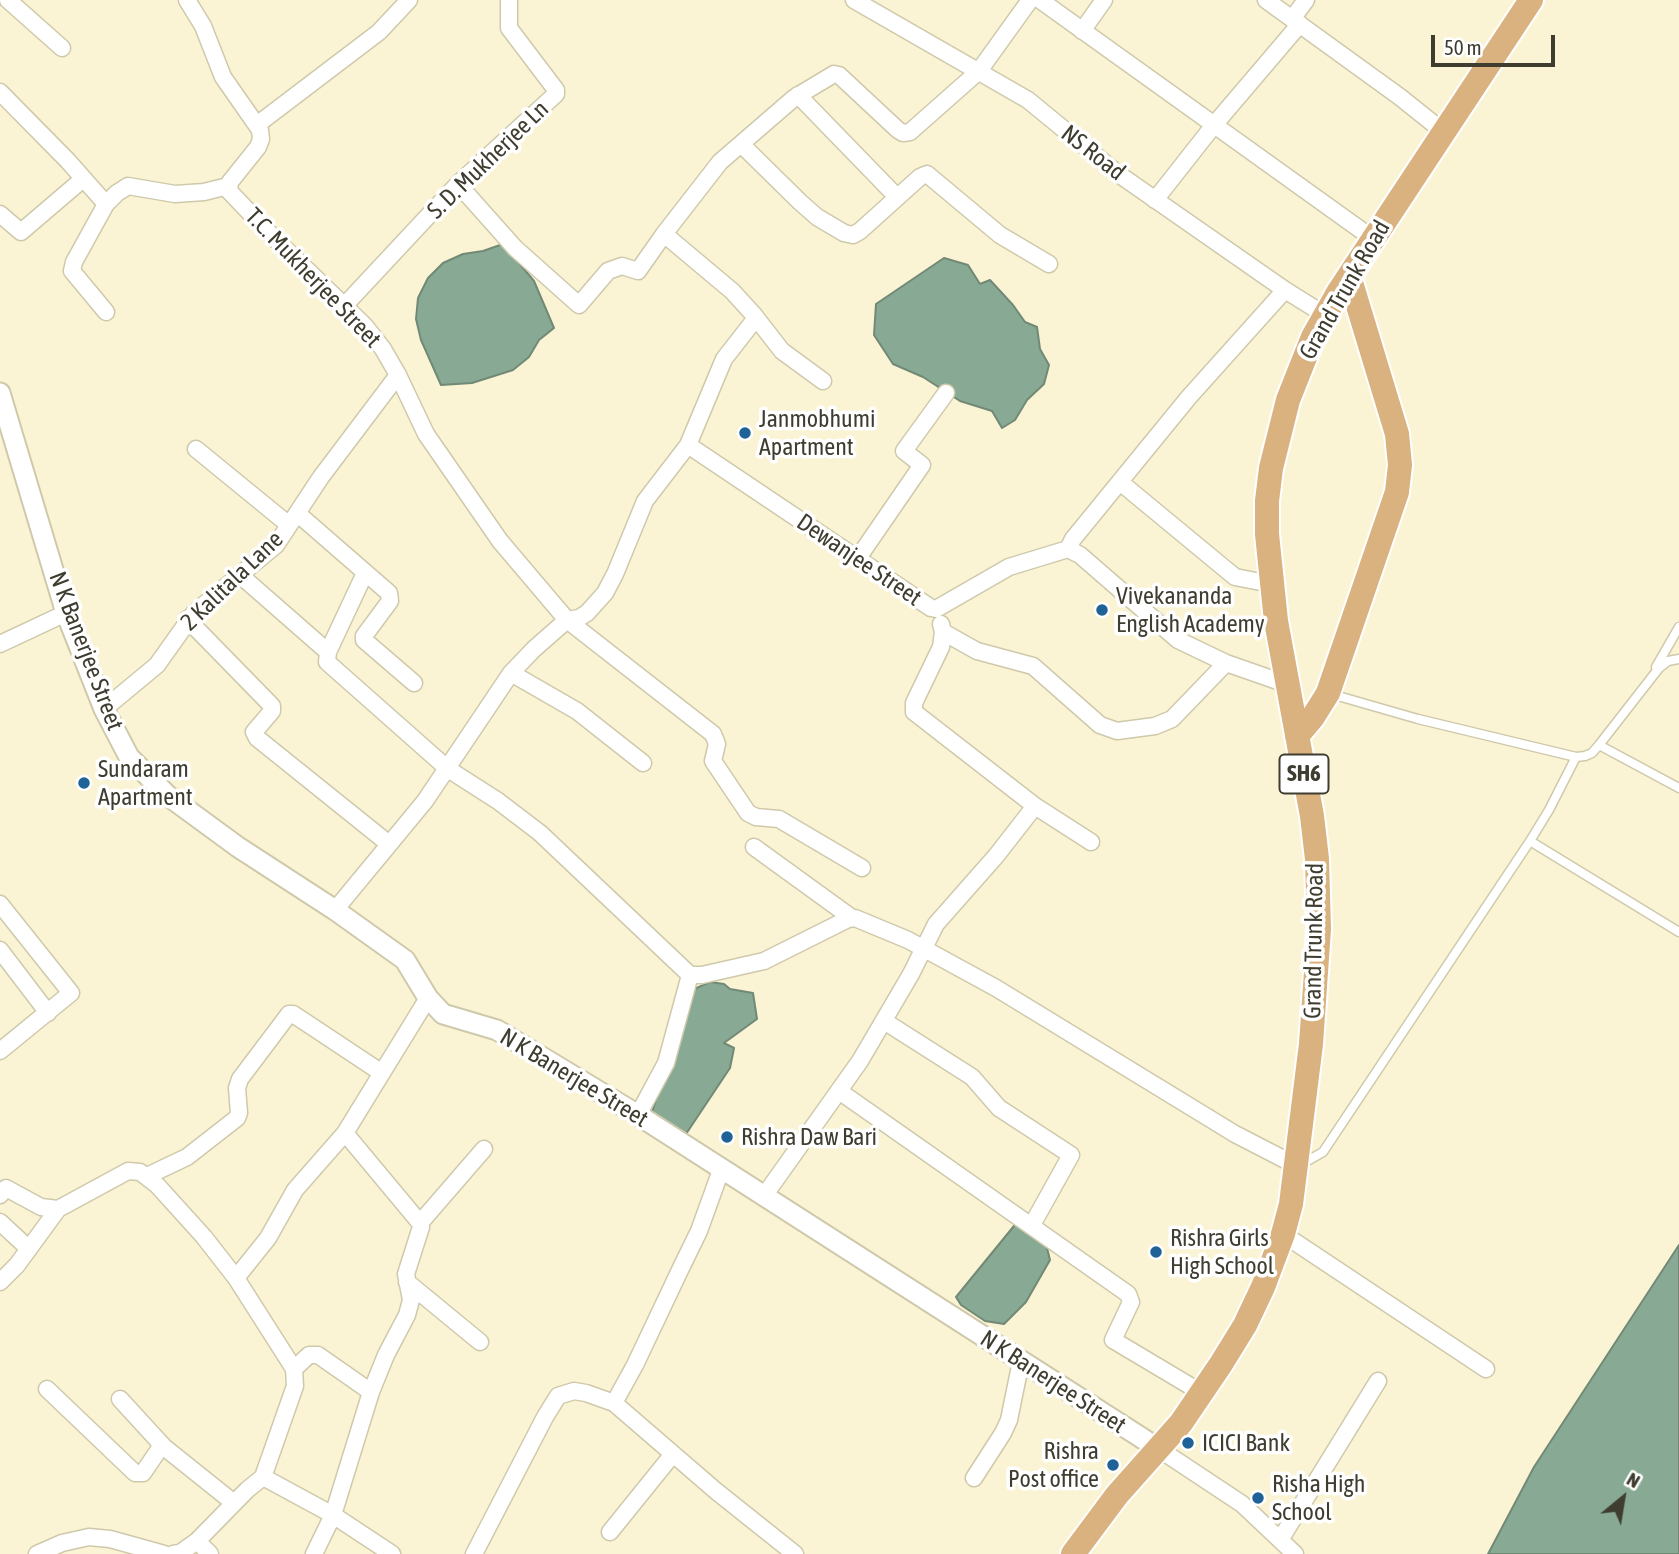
<!DOCTYPE html>
<html>
<head>
<meta charset="utf-8">
<style>
	body { margin:0 }
	#map { position:relative; width:1679px; height:1554px; overflow:hidden; background:#faf4d5; font-family:"Asap Condensed",sans-serif }
	canvas { display:block }
	.north { position:absolute; left:1588px; top:1463px; width:70px; height:70px; -webkit-text-stroke:5px #fff; paint-order:stroke; rotate:30deg; font-size:19px; font-weight:700; line-height:28px; text-align:center; color:#3f3d30 }
	.north::after { content:''; display:block; margin:auto; width:24px; height:32px; background:#3f3d30; clip-path:polygon(50% 0,100% 100%,50% 72%,0 100%) }
	.scale { position:absolute; left:1431px; top:35px; width:124px; height:32px; box-sizing:border-box; border:4px solid #3f3d30; border-top:0; padding-left:9px; font-size:21px; line-height:24px; white-space:nowrap; color:#3f3d30; -webkit-text-stroke:5px #fff; paint-order:stroke }
</style>
</head>
<body>
<div id="map">
<canvas width="1679" height="1554"></canvas>
<div class="north">N</div>
<div class="scale">50 m</div>
</div>
<script>
const ctx = document.querySelector('canvas').getContext('2d');
ctx.lineJoin = 'round';
function fillPath(path, color) { ctx.fillStyle = color; ctx.fill(path, 'evenodd'); }
const poly = rows => new Path2D(rows.map(r => 'M' + r).join(''));
function trace(path, color, width, dash) { ctx.strokeStyle = color; ctx.lineWidth = width; ctx.lineCap = dash ? 'butt' : 'round'; ctx.setLineDash(dash || []); ctx.stroke(path); }
function label(font, color, halo, rows, align = 'center') {
  ctx.font = font + ' "Asap Condensed",sans-serif'; ctx.lineWidth = 7; ctx.setLineDash([]); ctx.textBaseline = 'middle'; ctx.strokeStyle = halo; ctx.fillStyle = color; for (const [text, x, y, turn = 0] of rows) {
    ctx.save(); ctx.translate(x, y); ctx.rotate((+turn || 0) * Math.PI / 180); ctx.textAlign = isNaN(turn) ? turn : align; if (halo) ctx.strokeText(text, 0, 0); ctx.fillText(text, 0, 0); ctx.restore();
  }
}
const water = poly([
	[503,244,534,281,554,328,539,340,529,357,513,370,472,383,441,385,421,340,416,319,418,298,428,278,443,263,463,254,483,251,503,244],
	[944,258,968,265,980,284,990,280,1013,305,1025,322,1037,327,1040,349,1049,365,1044,384,1027,400,1015,420,1002,428,992,411,960,401,923,377,893,364,874,335,876,304,944,258],
	[710,982,724,984,730,989,753,993,757,1019,724,1043,734,1048,730,1068,684,1137,650,1119,690,991,710,982],
	[1018,1221,1046,1244,1050,1260,1026,1302,1004,1324,985,1321,961,1305,956,1297,1018,1221],
	[1679,1245,1679,1554,1488,1554,1534,1467,1679,1245]
]);
fillPath(water, '#88aa94');
trace(water, '#728976', 2);
const service = poly([
	[1656,667,1679,627],
	[1331,694,1418,719,1576,757,1585,756,1592,753,1599,745,1659,668,1668,661,1679,659],
	[1599,745,1679,788],
	[1530,841,1679,932],
	[1302,1164,1323,1152,1530,841,1549,810,1576,757]
]);
const minor = poly([
	[8,0,62,48],
	[187,0,203,26,223,77,260,130,261,139,258,147,230,182,229,191,272,236,365,326,383,349,398,375,426,434,500,541,567,620,713,734,717,744,713,761,748,813,756,817,779,819,862,868],
	[854,0,1028,100,1117,173,1285,290,1325,315],
	[1040,0,1372,238],
	[1266,0,1400,97,1445,133],
	[1292,19,1306,0],
	[1082,31,1104,0],
	[0,92,68,161,106,204],
	[798,95,897,197],
	[258,124,379,32,409,0],
	[741,144,800,202,817,217,844,233,853,235,860,231,920,177,927,174,1000,235,1049,264],
	[458,184,515,248,579,305,608,271,622,266,638,271,664,234,720,162,794,98,834,74,839,75,898,130,903,133,910,132,979,71,1030,0],
	[1155,200,1214,125,1300,24],
	[0,214,21,232,83,179],
	[664,234,732,291,754,315,782,351,823,381],
	[345,305,458,184,556,94,556,90,509,28,509,0],
	[106,312,72,271,74,262,106,204,117,193,128,186,175,194,204,192,228,186],
	[688,445,931,608,936,609,1009,567,1068,549,1080,555,1178,640,1226,663,1289,685],
	[196,449,289,525],
	[1120,482,1235,577,1271,584],
	[297,513,389,593,390,601,364,636,364,640,414,683],
	[1068,549,1073,539,1189,397,1285,290],
	[858,558,922,465,904,451,946,393],
	[365,573,328,652,327,662,448,769,498,801,540,833,690,975],
	[240,575,328,652],
	[187,619,272,706,272,711,254,732,257,738,389,844],
	[941,624,943,632,941,647,914,703,914,712,1035,806,1091,842],
	[943,632,977,651,1033,666,1100,725,1117,731,1155,726,1172,719,1226,663],
	[0,644,66,613],
	[511,673,577,711,643,763],
	[104,709,157,665,194,613,276,545,321,477,398,375],
	[754,847,852,918],
	[0,904,71,993,0,1051],
	[335,910,425,801,511,673,534,649,567,620,579,618,587,613,605,593,615,574,645,501,688,445,724,359,756,318],
	[0,950,48,1013],
	[884,1021,972,1077,999,1108,1071,1155,1032,1225],
	[839,1091,1128,1294,1131,1302,1113,1340,1202,1393],
	[638,1115,666,1063,690,975,702,975,764,961,848,919,855,918,908,940,996,988,1235,1134,1297,1166],
	[721,1170,699,1231,680,1270,635,1365,614,1403,716,1491,795,1554],
	[147,1176,187,1157,237,1118,239,1113,237,1088,240,1079,289,1014,293,1014,382,1073],
	[0,1195,6,1188,41,1207,58,1209,128,1171,140,1172,157,1185,204,1237,236,1278,294,1369,295,1386,263,1477],
	[764,1196,860,1061,911,974,936,924,996,856,1035,806],
	[0,1222,29,1249],
	[420,1223,484,1149],
	[1283,1234,1486,1369],
	[236,1278,268,1238,295,1190,345,1133,428,998],
	[0,1282,17,1265,58,1209],
	[407,1282,480,1342],
	[294,1369,309,1355,318,1355,371,1392],
	[47,1389,135,1473,143,1473,162,1445],
	[120,1399,164,1447,234,1503],
	[1159,1449,1242,1504,1295,1554],
	[974,1478,1003,1433,1009,1420,1021,1361],
	[610,1532,673,1454],
	[1280,1540,1378,1381],
	[197,1541,210,1554],
	[37,1554,62,1543,89,1537,110,1539,164,1554],
	[173,1554,180,1553,197,1541,247,1490,263,1477,333,1515,392,1554],
	[314,1554,333,1515,371,1392,386,1355,407,1315,411,1300,406,1274,421,1227,420,1223,345,1133],
	[474,1554,545,1417,558,1396,574,1391,586,1393,614,1403]
]);
const tertiary = poly([
	[0,393,66,613,104,709,129,757,167,795,238,847,335,910,405,960,428,998,443,1014,497,1030,638,1115,1159,1449]
]);
const primary = poly([
	[1297,736,1313,717,1328,693,1397,492,1400,465,1397,434,1349,276],
	[1073,1554,1117,1495,1181,1423,1221,1364,1245,1325,1263,1287,1283,1234,1291,1204,1311,1044,1319,929,1317,859,1312,816,1276,621,1267,534,1267,501,1271,468,1288,400,1313,337,1339,291,1531,0]
]);
trace(service, '#cfc9ab', 11);
trace(minor, '#cfc9ab', 19);
trace(tertiary, '#cfc9ab', 23);
trace(primary, '#fff', 28);
trace(service, '#fff', 8);
trace(minor, '#fff', 16);
trace(tertiary, '#fff', 19);
trace(primary, '#d9b27f', 24);
for (const [x, y, r, color] of [
	[745,433,7,"#1e6297"],
	[1102,610,7,"#1e6297"],
	[84,783,7,"#1e6297"],
	[727,1137,7,"#1e6297"],
	[1156,1252,7,"#1e6297"],
	[1188,1443,7,"#1e6297"],
	[1113,1465,7,"#1e6297"],
	[1258,1498,7,"#1e6297"]
]) { const dot = new Path2D(); dot.arc(x, y, r, 0, 2 * Math.PI); ctx.fillStyle = color; ctx.fill(dot); trace(dot, '#fff', 2.5); }
for (const [x, y, w] of [
	[1304,774,49]
]) { const box = new Path2D(); box.roundRect(x - w / 2, y - 19.5, w, 39, 5); ctx.fillStyle = '#fff'; ctx.fill(box); trace(box, '#3f3d30', 2); }
label('bold 23px', '#3f3d30', null, [
	["SH6",1304,774]
]);
label('24px', '#3f3d30', '#fff', [
	["NS Road",1093,153,38],
	["S. D. Mukherjee Ln",488,160,-44],
	["T.C. Mukherjee Street",313,278,46],
	["Grand Trunk Road",1345,290,-60],
	["Dewanjee Street",859,560,34],
	["2 Kalitala Lane",232,581,-44],
	["N K Banerjee Street",86,651,69],
	["Grand Trunk Road",1314,941,-89],
	["N K Banerjee Street",574,1078,31],
	["N K Banerjee Street",1053,1382,33]
]);
label('24px', '#3f3d30', '#fff', [
	["Janmobhumi",759,419],
	["Apartment",759,447],
	["Vivekananda",1116,596],
	["English Academy",1116,624],
	["Sundaram",98,769],
	["Apartment",98,797],
	["Rishra Daw Bari",741,1137],
	["Rishra Girls",1170,1238],
	["High School",1170,1266],
	["ICICI Bank",1202,1443],
	["Rishra",1099,1451,"right"],
	["Post office",1099,1479,"right"],
	["Risha High",1272,1484],
	["School",1272,1512]
], 'left');
</script>
</body>
</html>
